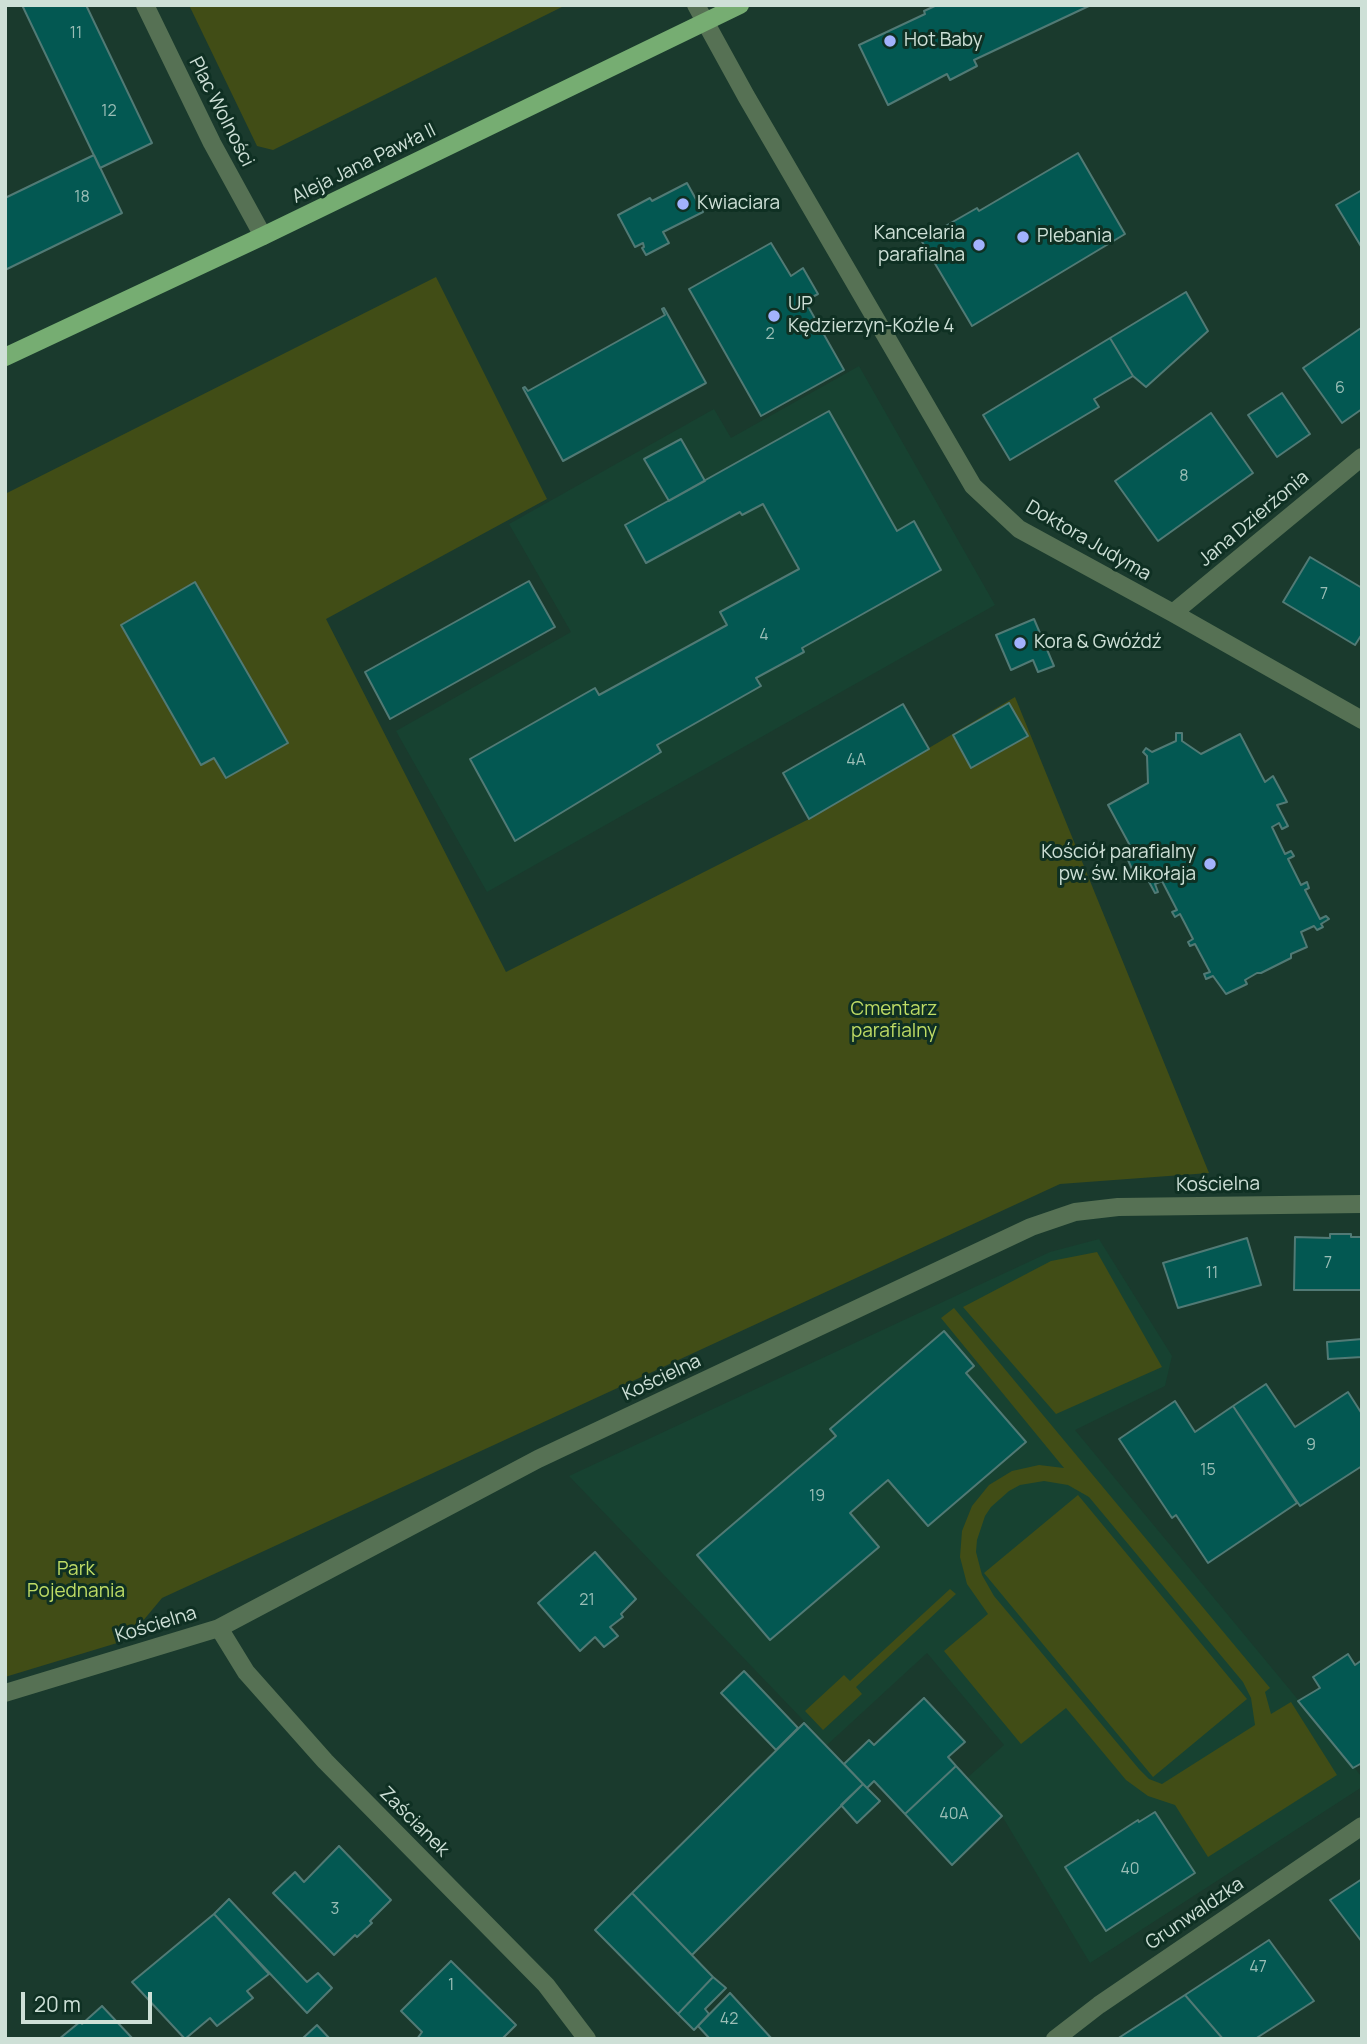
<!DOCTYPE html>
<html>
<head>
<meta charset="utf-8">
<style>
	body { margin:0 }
	#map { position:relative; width:1367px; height:2044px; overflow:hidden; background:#1a3a2d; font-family:Manrope,sans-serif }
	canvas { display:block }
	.frame { position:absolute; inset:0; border:7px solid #cee0d7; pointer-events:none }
	.scale { position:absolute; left:21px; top:1992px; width:131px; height:32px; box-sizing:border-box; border:4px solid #cee0d7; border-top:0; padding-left:9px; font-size:21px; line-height:24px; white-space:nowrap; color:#cee0d7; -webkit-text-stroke:5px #0f3023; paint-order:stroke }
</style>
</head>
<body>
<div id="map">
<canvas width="1367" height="2044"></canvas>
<div class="frame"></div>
<div class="scale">20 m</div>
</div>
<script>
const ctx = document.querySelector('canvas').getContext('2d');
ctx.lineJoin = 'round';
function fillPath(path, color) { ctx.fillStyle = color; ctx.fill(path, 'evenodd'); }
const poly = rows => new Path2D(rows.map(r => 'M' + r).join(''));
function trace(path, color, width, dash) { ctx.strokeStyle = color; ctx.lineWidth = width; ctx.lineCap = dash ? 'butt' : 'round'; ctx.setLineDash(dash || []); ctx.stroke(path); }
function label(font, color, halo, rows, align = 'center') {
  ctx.font = font + ' Manrope,sans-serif'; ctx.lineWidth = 6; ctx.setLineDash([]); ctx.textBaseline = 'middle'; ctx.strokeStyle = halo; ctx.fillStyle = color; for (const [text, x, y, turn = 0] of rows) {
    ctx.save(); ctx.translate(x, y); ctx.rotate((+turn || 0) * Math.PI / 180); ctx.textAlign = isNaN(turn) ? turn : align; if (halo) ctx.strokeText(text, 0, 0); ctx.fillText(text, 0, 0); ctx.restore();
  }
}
fillPath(poly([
	[859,366,995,605,487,892,396,731,571,632,509,524,714,409,731,438],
	[1099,1239,1172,1356,1165,1386,1075,1430,1362,1777,1362,1787,1090,1963,1002,1816,967,1778,1004,1745,927,1653,827,1745,569,1476,1050,1252]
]), '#174231');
fillPath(poly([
	[189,5,566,5,273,150,257,146],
	[436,277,547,499,326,619,506,972,809,819,1015,697,1209,1173,1060,1184,162,1598,127,1640,5,1677,5,494],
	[1097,1252,1162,1367,1056,1414,963,1307,1051,1261],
	[954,1308,1270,1688,1265,1692,1271,1714,1291,1702,1337,1775,1208,1857,1175,1805,1148,1796,1126,1780,1066,1708,1021,1744,944,1651,988,1614,967,1584,960,1557,962,1531,972,1506,989,1485,1012,1471,1039,1465,1064,1468,941,1318],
	[1044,1481,1068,1485,1089,1497,1243,1682,1251,1698,1255,1725,1162,1784,1149,1779,1139,1769,994,1596,982,1575,976,1552,977,1540,985,1516,991,1507,1009,1491,1020,1485],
	[1078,1495,1247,1699,1153,1777,984,1573],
	[950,1589,956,1594,856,1687,862,1694,823,1730,805,1711,844,1675,850,1681]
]), '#414d16');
const building = poly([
	[22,5,86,5,152,143,100,168,22,5],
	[937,5,1091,5,974,60,977,66,950,80,947,74,888,105,859,45,925,14,924,11,937,5],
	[1078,153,1125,234,972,326,921,240,977,208,979,211,1078,153],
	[94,155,122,213,5,270,5,198,94,155],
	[687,183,703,212,663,232,669,243,646,255,642,248,644,247,643,243,635,247,618,215,650,198,652,201,687,183],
	[1362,190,1362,248,1336,205,1362,190],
	[771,243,791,276,803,268,818,294,805,301,844,370,761,416,689,289,771,243],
	[1186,292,1208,331,1146,387,1133,376,1110,338,1186,292],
	[664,308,706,383,563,461,523,388,525,387,528,391,665,315,662,309,664,308],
	[1361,328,1362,409,1342,423,1303,368,1361,328],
	[1110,338,1133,376,1094,399,1099,407,1010,460,983,415,1110,338],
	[1282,393,1310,434,1277,457,1248,415,1282,393],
	[829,411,897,531,914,521,941,570,802,648,804,652,756,678,761,686,657,745,661,752,515,841,470,759,595,688,599,695,727,625,720,612,799,569,763,504,742,515,740,512,646,563,625,525,829,411],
	[1211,413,1253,473,1158,541,1115,481,1211,413],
	[681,439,705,481,669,501,644,459,681,439],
	[1310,557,1362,588,1362,634,1355,645,1283,602,1310,557],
	[529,581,555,627,390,719,365,672,529,581],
	[195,582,288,743,226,778,214,758,201,765,121,625,195,582],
	[1034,619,1054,666,1038,672,1033,660,1011,670,996,635,1034,619],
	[1009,703,1028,736,971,768,953,735,1009,703],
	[903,704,929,749,809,819,783,773,903,704],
	[1176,733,1182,733,1182,741,1201,754,1240,734,1265,782,1273,776,1287,802,1277,805,1288,826,1282,829,1279,823,1272,827,1285,854,1291,851,1294,856,1288,859,1301,885,1307,882,1309,888,1305,890,1320,919,1326,916,1329,919,1321,924,1323,927,1317,930,1314,926,1301,932,1307,947,1291,954,1291,958,1261,973,1257,973,1245,980,1247,984,1226,994,1213,976,1206,979,1204,974,1210,972,1195,944,1190,946,1188,942,1193,939,1180,914,1175,917,1172,912,1177,910,1162,881,1155,884,1158,892,1155,893,1141,867,1132,869,1128,860,1134,853,1108,805,1148,783,1147,756,1143,752,1146,748,1152,752,1176,741,1176,733],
	[1330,1234,1351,1234,1351,1237,1362,1237,1362,1290,1294,1290,1295,1237,1330,1238,1330,1234],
	[1247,1238,1261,1285,1178,1308,1163,1263,1247,1238],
	[944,1331,974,1366,966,1373,1026,1442,928,1526,888,1480,850,1513,879,1547,770,1640,697,1555,836,1436,830,1429,944,1331],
	[1362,1339,1362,1357,1328,1359,1327,1342,1362,1339],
	[1266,1384,1295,1427,1348,1392,1362,1414,1362,1466,1300,1506,1233,1406,1266,1384],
	[1175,1401,1195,1432,1233,1406,1297,1503,1208,1563,1176,1515,1172,1518,1119,1439,1175,1401],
	[595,1552,636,1599,621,1614,623,1617,610,1627,618,1636,604,1647,595,1637,580,1651,538,1603,595,1552],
	[1348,1654,1355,1665,1362,1660,1362,1763,1353,1768,1298,1701,1320,1688,1313,1677,1348,1654],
	[744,1671,798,1728,776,1750,721,1693,744,1671],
	[924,1698,965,1742,948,1757,956,1766,905,1814,874,1781,867,1788,844,1764,869,1740,874,1745,924,1698],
	[804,1723,863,1784,692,1955,632,1893,804,1723],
	[956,1766,1002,1816,952,1865,905,1814,956,1766],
	[863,1784,880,1801,857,1823,841,1805,863,1784],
	[1155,1812,1195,1873,1106,1931,1065,1867,1138,1820,1139,1822,1155,1812],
	[339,1846,391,1900,370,1921,372,1923,357,1937,355,1935,334,1955,273,1893,295,1872,304,1882,339,1846],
	[1362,1879,1362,1942,1330,1900,1362,1879],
	[632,1893,713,1977,678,2014,595,1930,632,1893],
	[229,1899,307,1982,318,1973,332,1988,307,2013,214,1914,229,1899],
	[214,1914,269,1974,247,1991,253,1998,217,2026,210,2018,185,2039,132,1982,214,1914],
	[1269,1940,1314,2001,1255,2039,1223,2039,1185,1995,1269,1940],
	[451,1961,516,2025,502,2039,417,2039,422,2032,401,2011,451,1961],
	[713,1977,726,1988,705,2009,709,2014,694,2030,678,2014,713,1977],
	[730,1993,772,2039,710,2039,698,2026,730,1993],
	[1185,1995,1223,2039,1117,2039,1185,1995],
	[102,2006,133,2039,59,2039,81,2021,82,2024,102,2006],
	[317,2025,330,2039,302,2039,317,2025]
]);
fillPath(building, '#035852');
trace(building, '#517a75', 2);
trace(poly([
	[145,5,212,143,263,236],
	[696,5,746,96,973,486,1019,529,1173,613,1362,720],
	[1173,613,1362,457],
	[219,1628,246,1672,325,1761,546,1985,587,2039],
	[5,1693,219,1628,538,1459,1031,1227,1075,1212,1118,1207,1362,1204],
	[1055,2039,1099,2005,1362,1826]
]), '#567154', 18);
trace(poly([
	[5,357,263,236,740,5]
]), '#76ad72', 18);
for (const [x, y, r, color] of [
	[890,41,7,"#a2b2fd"],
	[683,204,7,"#a2b2fd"],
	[1023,237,7,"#a2b2fd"],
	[979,245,7,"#a2b2fd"],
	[774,316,7,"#a2b2fd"],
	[1020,643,7,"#a2b2fd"],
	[1210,864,7,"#a2b2fd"]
]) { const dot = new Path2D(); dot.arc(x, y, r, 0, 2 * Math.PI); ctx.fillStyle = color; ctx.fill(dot); trace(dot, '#0f3023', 2.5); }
label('16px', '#9bbeb6', null, [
	["11",76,34],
	["12",109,112],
	["18",82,198],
	["2",770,335],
	["6",1340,389],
	["8",1184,477],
	["7",1324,595],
	["4",764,636],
	["4A",856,761],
	["7",1328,1264],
	["11",1212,1274],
	["9",1311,1446],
	["15",1208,1471],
	["19",817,1497],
	["21",587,1601],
	["40A",954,1815],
	["40",1130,1870],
	["3",335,1910],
	["47",1258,1968],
	["1",451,1986],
	["42",729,2020]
]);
label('19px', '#cee0d7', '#0f3023', [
	["Hot Baby",904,41],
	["Kwiaciara",697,204],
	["Kancelaria",965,234,"right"],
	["parafialna",965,256,"right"],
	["Plebania",1037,237],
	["UP",788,305],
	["Kędzierzyn-Koźle 4",788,327],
	["Kora & Gwóźdź",1034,643],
	["Kościół parafialny",1196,853,"right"],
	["pw. św. Mikołaja",1196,875,"right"]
], 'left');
label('19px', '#cee0d7', '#0f3023', [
	["Plac Wolności",221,112,63],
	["Aleja Jana Pawła II",364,164,-26],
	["Jana Dzierżonia",1254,519,-40],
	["Doktora Judyma",1088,541,30],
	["Kościelna",1218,1185,-1],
	["Kościelna",662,1378,-25],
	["Kościelna",156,1625,-17],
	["Zaścianek",414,1822,45],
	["Grunwaldzka",1195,1914,-34]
]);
label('19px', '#bfdc65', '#0f3023', [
	["Cmentarz",894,1010],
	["parafialny",894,1032],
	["Park",76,1570],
	["Pojednania",76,1592]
]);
</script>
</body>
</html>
